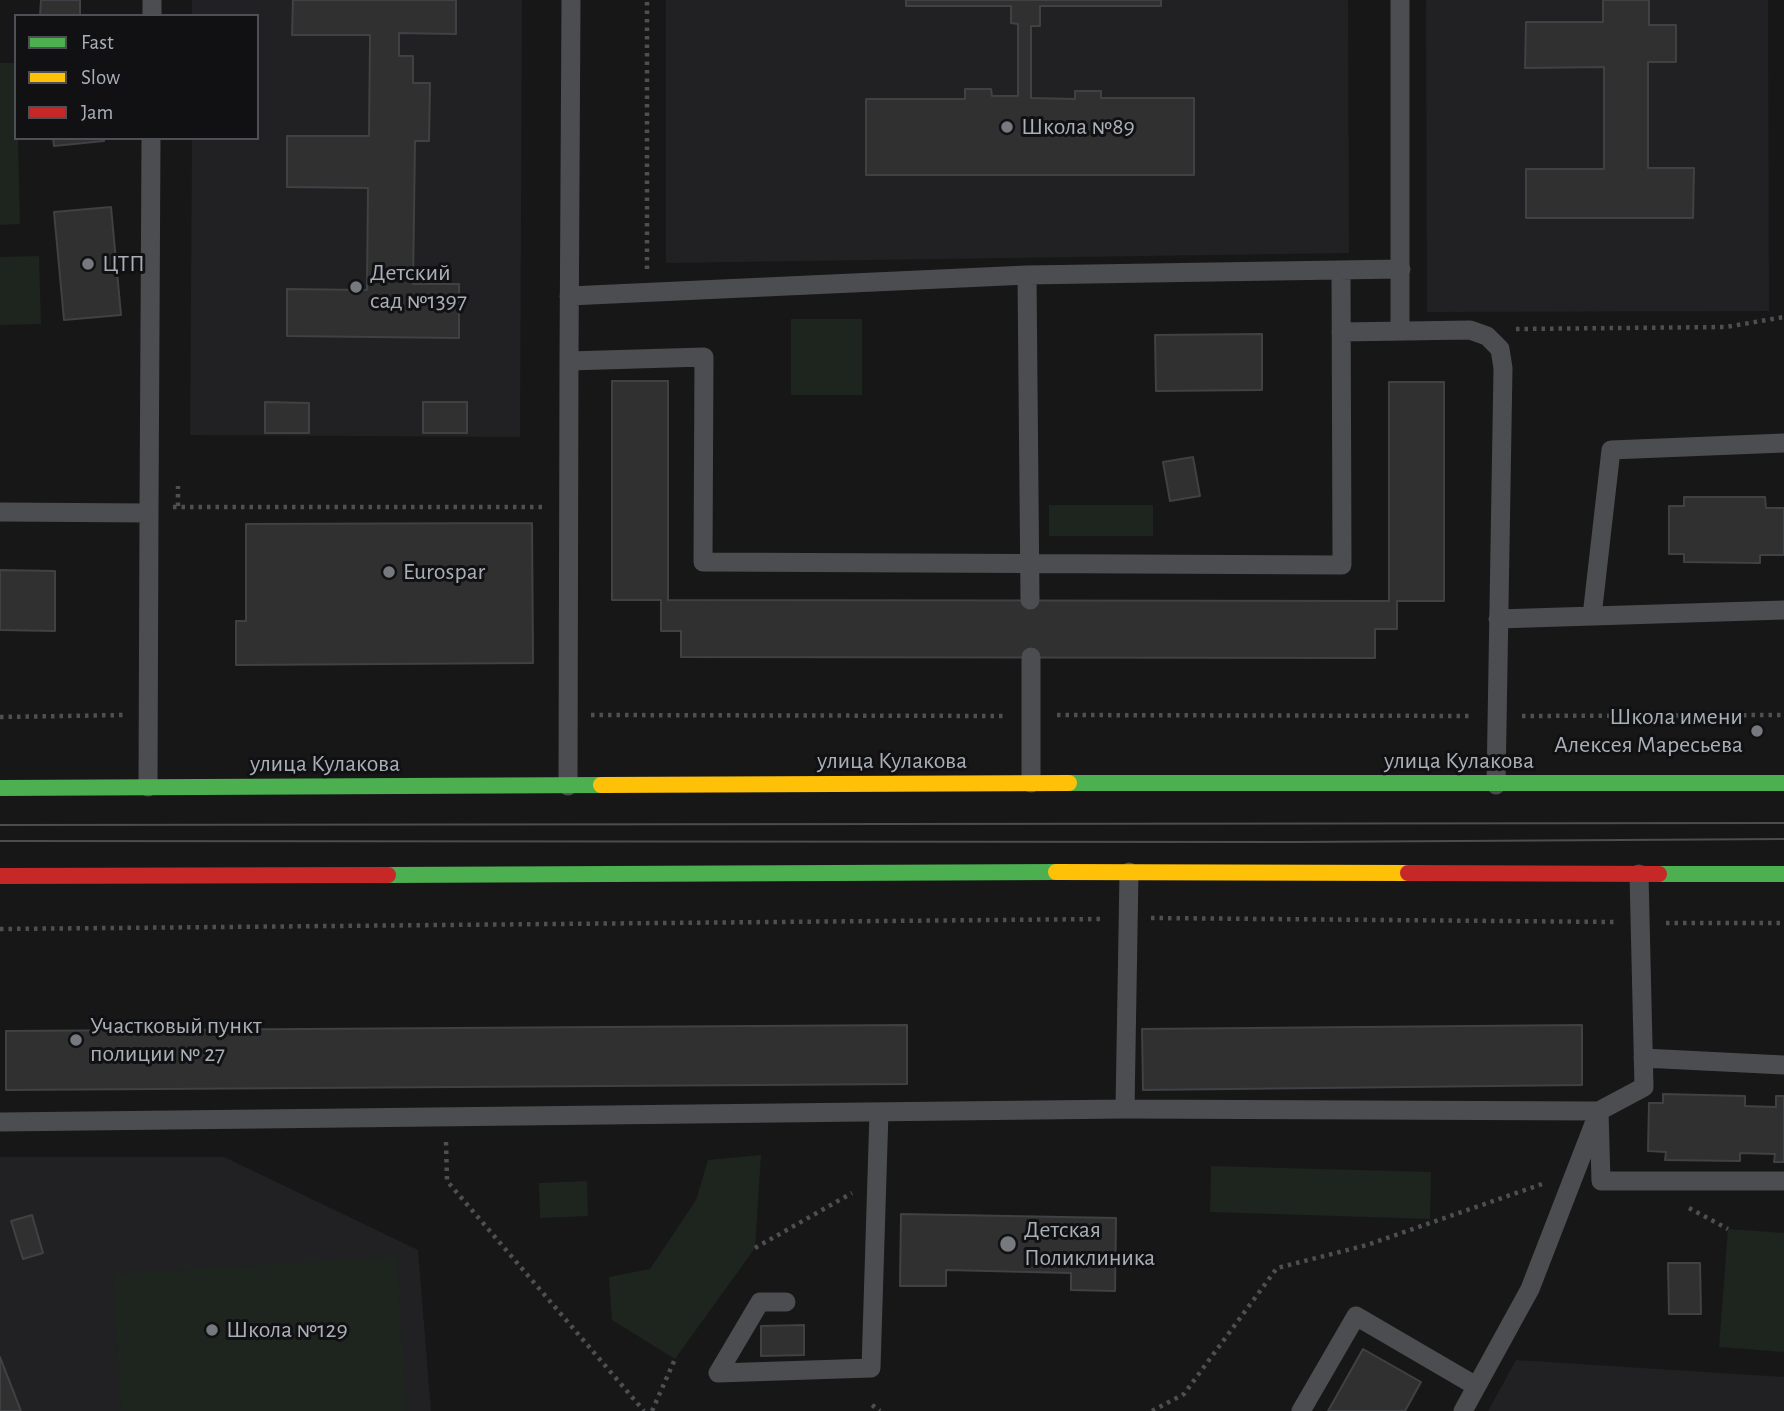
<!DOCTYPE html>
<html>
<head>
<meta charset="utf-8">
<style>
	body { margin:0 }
	#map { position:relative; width:1784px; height:1411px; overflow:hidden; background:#171717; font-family:"Alegreya Sans",sans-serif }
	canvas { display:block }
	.legend { position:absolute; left:14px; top:14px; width:245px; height:126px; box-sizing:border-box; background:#111113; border:2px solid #4e5055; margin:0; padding:9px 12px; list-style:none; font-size:21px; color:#a9afb7 }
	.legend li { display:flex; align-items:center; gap:14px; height:35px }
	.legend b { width:35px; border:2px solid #4e5055 }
</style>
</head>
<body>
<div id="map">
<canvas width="1784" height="1411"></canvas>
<ul class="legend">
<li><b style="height:9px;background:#4caf50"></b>Fast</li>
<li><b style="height:9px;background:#ffc107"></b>Slow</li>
<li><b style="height:9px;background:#c62828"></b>Jam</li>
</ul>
</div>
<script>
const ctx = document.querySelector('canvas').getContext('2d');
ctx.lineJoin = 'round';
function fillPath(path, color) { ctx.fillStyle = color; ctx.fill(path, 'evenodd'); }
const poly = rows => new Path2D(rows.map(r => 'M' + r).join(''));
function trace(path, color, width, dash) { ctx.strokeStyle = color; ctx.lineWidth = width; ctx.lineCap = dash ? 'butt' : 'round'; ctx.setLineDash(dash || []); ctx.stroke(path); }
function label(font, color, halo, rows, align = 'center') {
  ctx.font = font + ' "Alegreya Sans",sans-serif'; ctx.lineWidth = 6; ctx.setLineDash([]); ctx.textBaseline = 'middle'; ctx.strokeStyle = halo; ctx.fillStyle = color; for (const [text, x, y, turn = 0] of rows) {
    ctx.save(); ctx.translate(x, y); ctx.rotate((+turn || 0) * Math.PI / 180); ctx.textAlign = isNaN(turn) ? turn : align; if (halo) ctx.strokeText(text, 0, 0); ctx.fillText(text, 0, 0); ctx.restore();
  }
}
fillPath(poly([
	[192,0,522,0,520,437,190,435,192,138,257,138,257,16,192,16],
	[666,0,1348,0,1349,253,666,263],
	[1426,0,1768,0,1769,311,1427,312],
	[0,1157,224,1157,418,1250,431,1411,0,1411],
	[1516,1360,1784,1377,1784,1411,1488,1411]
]), '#212123');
fillPath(poly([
	[0,63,16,63,16,138,18,138,20,224,0,225],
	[39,256,41,324,0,325,0,257],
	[791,319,862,319,862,395,791,395],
	[1049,505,1153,505,1153,536,1049,536],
	[761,1155,755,1248,675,1359,612,1320,609,1277,650,1269,696,1200,708,1160],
	[1211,1166,1431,1172,1430,1219,1210,1212],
	[587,1181,588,1216,540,1218,539,1183],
	[1728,1229,1784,1233,1784,1352,1719,1347],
	[397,1256,406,1411,121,1411,113,1274]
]), '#1e241e');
const building = poly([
	[41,0,80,0,80,16,40,16,41,0],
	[293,0,456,0,456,34,399,33,399,56,413,56,413,83,430,83,429,141,415,141,413,284,459,284,459,338,287,336,287,289,367,290,368,188,287,187,287,136,369,136,370,35,292,35,293,0],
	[906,0,1161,0,1161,6,1040,6,1040,26,1031,26,1031,98,1075,99,1075,91,1101,91,1101,98,1194,98,1194,175,866,175,866,99,965,99,965,89,991,89,992,96,1018,96,1018,24,1011,23,1011,6,906,6,906,0],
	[1603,0,1649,0,1649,25,1676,25,1676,62,1648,62,1648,168,1694,168,1693,218,1526,218,1526,169,1604,169,1604,67,1525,68,1526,22,1603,22,1603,0],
	[53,138,104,138,104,141,54,146,53,138],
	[111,207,121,315,64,320,54,212,111,207],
	[1262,334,1262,390,1156,391,1155,335,1262,334],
	[612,381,668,381,668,600,1389,601,1389,382,1444,382,1444,601,1397,601,1397,629,1375,629,1375,658,681,657,681,631,661,631,661,600,612,600,612,381],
	[265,402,309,403,309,433,265,433,265,402],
	[423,402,467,402,467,433,423,433,423,402],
	[1193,457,1200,496,1170,501,1163,462,1193,457],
	[1684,497,1765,497,1766,508,1784,508,1784,555,1760,555,1760,563,1684,562,1684,554,1669,554,1669,506,1684,506,1684,497],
	[532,523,533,663,236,665,236,621,246,621,246,524,532,523],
	[0,570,55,571,55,631,0,630,0,570],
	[907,1025,907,1084,6,1090,6,1031,907,1025],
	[1582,1025,1582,1085,1143,1090,1142,1029,1582,1025],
	[1663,1094,1745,1096,1745,1106,1776,1107,1776,1096,1784,1096,1784,1162,1774,1162,1775,1154,1740,1153,1740,1161,1665,1160,1666,1152,1648,1151,1649,1103,1663,1103,1663,1094],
	[901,1214,1116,1218,1115,1291,1071,1290,1071,1273,946,1270,946,1286,900,1286,901,1214],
	[32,1215,43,1253,23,1259,11,1221,32,1215],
	[1668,1263,1700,1263,1701,1314,1669,1314,1668,1263],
	[804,1325,804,1355,761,1356,761,1326,804,1325],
	[1363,1349,1421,1382,1405,1411,1328,1411,1363,1349],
	[0,1357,21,1411,0,1411,0,1357]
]);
fillPath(building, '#303031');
trace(building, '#3f4143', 2);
trace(poly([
	[647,269,647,0],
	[1516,329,1726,327,1784,317],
	[178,506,178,486],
	[173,507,546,507],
	[591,715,1006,716],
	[1057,715,1472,716],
	[1522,716,1784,715],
	[0,717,125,715],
	[1151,918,1615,922],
	[1666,923,1784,923],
	[0,929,1104,919],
	[446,1142,447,1181,644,1411],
	[1689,1208,1728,1229],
	[755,1248,852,1193],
	[872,1405,880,1411],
	[652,1411,675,1359],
	[1152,1411,1184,1394,1277,1268,1367,1245,1545,1183]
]), '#4d4f51', 4.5, [3.5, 5]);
trace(poly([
	[1400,0,1400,331],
	[152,16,152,0],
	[1027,275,1030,600],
	[569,296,1027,275,1401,269],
	[1341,332,1470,330,1487,336,1500,349,1503,368,1496,785],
	[569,361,571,0],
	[0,512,149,513,148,787],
	[149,513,151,138],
	[1592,616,1611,450,1784,443],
	[1498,619,1784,610],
	[1031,657,1031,783],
	[568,786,569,361,704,357,703,562,1342,565,1341,270],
	[1639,874,1644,1087,1599,1111,1601,1181,1784,1181],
	[1643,1058,1784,1065],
	[1125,1109,1129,872],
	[0,1122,1125,1109,1599,1111,1530,1289,1463,1411],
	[786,1302,760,1302,718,1373,871,1368,879,1112],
	[1301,1411,1356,1316,1476,1386]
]), '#4c4d50', 19);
trace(poly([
	[1069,783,1784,783],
	[0,788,601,785],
	[1659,874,1784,874],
	[388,875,1056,872]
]), '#4caf50', 16);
trace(poly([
	[601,785,1069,783],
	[1056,872,1408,873]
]), '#ffc107', 16);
trace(poly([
	[1408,873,1659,874],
	[0,876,388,875]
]), '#c62828', 16);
trace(poly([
	[0,825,1784,823],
	[0,841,1295,842,1784,839]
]), '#4c4d4e', 2);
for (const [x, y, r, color] of [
	[1007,127,7,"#767a7f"],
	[88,264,7,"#767a7f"],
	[356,287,7,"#767a7f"],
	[389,572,7,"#767a7f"],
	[1757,731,7,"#767a7f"],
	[76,1040,7,"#767a7f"],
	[1008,1244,9,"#767a7f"],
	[212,1330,7,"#767a7f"]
]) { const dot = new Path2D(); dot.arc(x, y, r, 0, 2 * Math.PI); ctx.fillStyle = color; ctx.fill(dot); trace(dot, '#111113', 2.5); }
label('24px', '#a9afb7', '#111113', [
	["Школа №89",1021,127],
	["ЦТП",102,264],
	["Детский",370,273],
	["сад №1397",370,301],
	["Eurospar",403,572],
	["Школа имени",1743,717,"right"],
	["Алексея Маресьева",1743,745,"right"],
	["Участковый пункт",90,1026],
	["полиции № 27",90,1054],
	["Детская",1024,1230],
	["Поликлиника",1024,1258],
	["Школа №129",226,1330]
], 'left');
label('24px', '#a9afb7', '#111113', [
	["улица Кулакова",892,761],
	["улица Кулакова",1459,761],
	["улица Кулакова",325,764]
]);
</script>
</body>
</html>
